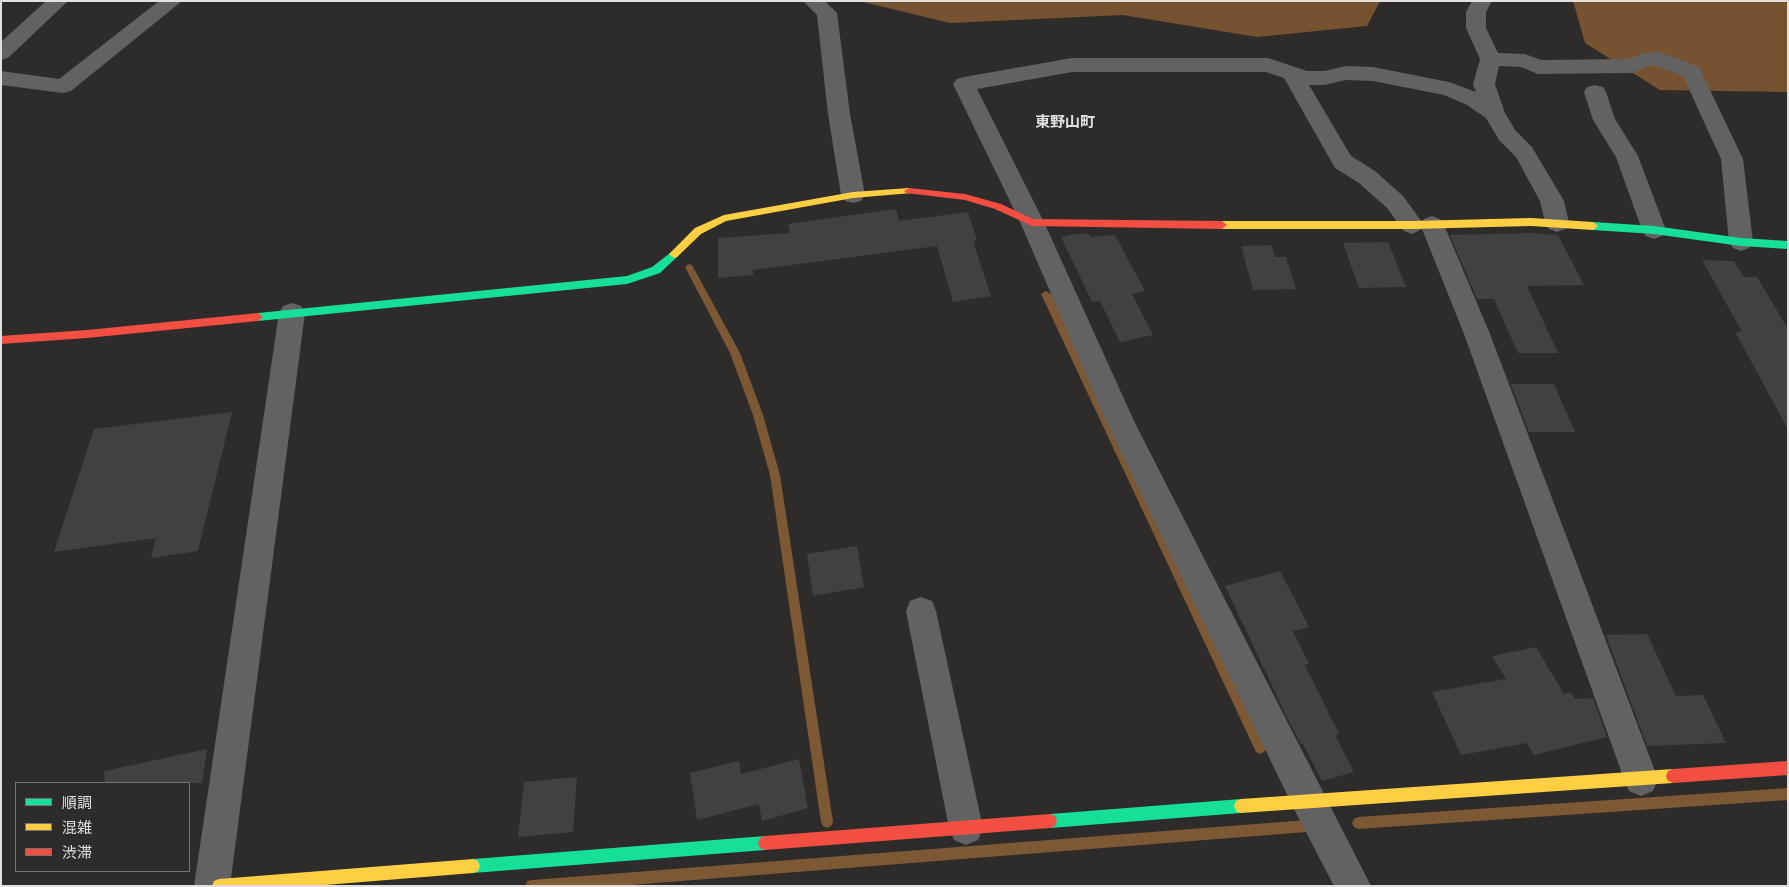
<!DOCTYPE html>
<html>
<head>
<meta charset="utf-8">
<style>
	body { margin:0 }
	#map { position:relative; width:1789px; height:887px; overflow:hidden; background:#2d2c2b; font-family:Lato,"Noto Sans JP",sans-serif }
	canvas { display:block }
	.frame { position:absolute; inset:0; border:2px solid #e2e1df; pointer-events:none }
	.legend { position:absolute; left:15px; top:782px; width:175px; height:90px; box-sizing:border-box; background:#2e2c2a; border:1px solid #767472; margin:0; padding:6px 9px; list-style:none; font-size:15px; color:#e2e1df }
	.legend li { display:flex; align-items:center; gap:10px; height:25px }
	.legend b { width:25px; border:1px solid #767472 }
</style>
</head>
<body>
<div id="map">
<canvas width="1789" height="887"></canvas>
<div class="frame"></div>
<ul class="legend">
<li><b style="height:6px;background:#16e098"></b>順調</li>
<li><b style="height:6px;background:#ffcf43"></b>混雑</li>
<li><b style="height:6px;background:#f24e42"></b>渋滞</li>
</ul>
</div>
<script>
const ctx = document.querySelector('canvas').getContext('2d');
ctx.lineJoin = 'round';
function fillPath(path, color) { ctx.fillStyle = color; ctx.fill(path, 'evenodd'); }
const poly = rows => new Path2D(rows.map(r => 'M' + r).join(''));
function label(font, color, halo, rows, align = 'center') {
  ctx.font = font + ' Lato,"Noto Sans JP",sans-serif'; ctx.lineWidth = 4.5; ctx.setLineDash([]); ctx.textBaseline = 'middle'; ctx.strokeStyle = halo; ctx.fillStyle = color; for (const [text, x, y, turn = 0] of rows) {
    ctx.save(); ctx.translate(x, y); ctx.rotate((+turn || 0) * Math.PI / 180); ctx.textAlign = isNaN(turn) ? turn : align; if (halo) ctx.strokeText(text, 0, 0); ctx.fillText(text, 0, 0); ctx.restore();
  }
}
fillPath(poly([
	[859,1,1380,1,1367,26,1257,37,1123,15,950,23],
	[1573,1,1788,1,1788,92,1660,90,1585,43]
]), '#765231');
fillPath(poly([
	[689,264,692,265,740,353,763,415,780,475,833,822,831,826,827,828,823,826,821,822,770,475,753,415,730,353,685,267,689,264],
	[1046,291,1051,294,1264,744,1266,748,1264,752,1260,754,1256,752,1041,294,1046,291],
	[1788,788,1788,800,1358,829,1354,827,1352,823,1354,819,1358,817,1788,788],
	[1307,820,1311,822,1313,826,1311,830,1307,832,618,886,526,886,527,881,532,880,1307,820]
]), '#7d5835');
fillPath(poly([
	[896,209,899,221,968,212,977,240,973,241,991,296,953,302,937,246,753,270,753,275,718,278,718,238,790,233,788,224],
	[1531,233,1558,235,1584,285,1527,286,1558,353,1518,353,1494,299,1477,299,1450,235],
	[1075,234,1089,234,1090,237,1115,235,1145,291,1132,294,1153,335,1120,342,1100,301,1092,302,1061,237],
	[1388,242,1406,287,1359,288,1343,243],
	[1272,245,1275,257,1286,257,1296,289,1253,290,1241,246],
	[1702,260,1734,261,1744,277,1757,277,1788,329,1788,429,1735,332,1742,332],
	[1511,384,1554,384,1575,432,1529,432],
	[232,412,198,551,151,558,156,538,54,552,94,429],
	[857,546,864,587,813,596,807,554],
	[1280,571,1309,627,1293,631,1309,664,1305,665,1339,734,1335,735,1354,772,1322,781,1303,744,1301,744,1286,715,1225,586],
	[1647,634,1676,696,1703,695,1726,743,1647,746,1606,635],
	[1536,647,1564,694,1571,692,1575,699,1593,698,1607,737,1534,755,1527,743,1461,755,1432,692,1506,679,1492,656],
	[207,749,202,783,105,783,104,771],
	[799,759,808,808,762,821,759,804,697,820,690,773,739,761,741,774],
	[577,777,573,832,518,837,524,782]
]), '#424140');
fillPath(poly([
	[46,1,68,1,8,58,1,60,1,42,46,1],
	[159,1,182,1,71,91,63,93,1,85,1,71,59,79,159,1],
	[803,1,825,1,837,13,850,114,865,195,861,201,853,203,845,201,841,195,828,114,817,15,803,1],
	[1472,1,1492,1,1486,12,1486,28,1498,53,1525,54,1541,60,1629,59,1644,53,1659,52,1699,67,1743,159,1753,242,1749,248,1741,251,1733,248,1729,242,1721,159,1683,76,1657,66,1648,66,1633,73,1538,74,1521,67,1499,66,1495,84,1505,113,1515,130,1532,147,1564,201,1569,223,1565,229,1557,232,1549,229,1545,223,1540,201,1516,157,1499,140,1486,118,1467,105,1444,95,1373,81,1346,80,1324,85,1309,85,1351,156,1375,171,1403,196,1422,222,1424,219,1432,216,1440,219,1444,225,1490,334,1658,779,1653,791,1641,796,1629,791,1624,779,1464,334,1422,229,1412,234,1404,231,1387,208,1359,183,1335,168,1284,78,1266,72,1072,72,977,89,1044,222,1134,421,1371,886,1334,886,1296,813,1107,423,1020,222,953,84,957,79,964,77,1072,58,1268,58,1307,71,1324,71,1346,66,1373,67,1449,82,1476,92,1473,84,1480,59,1466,28,1466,12,1472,1],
	[1595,85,1603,87,1606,92,1615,119,1638,156,1666,230,1662,236,1654,239,1646,236,1642,230,1616,157,1593,120,1584,92,1587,87,1595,85],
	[292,303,301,306,305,313,230,886,194,886,279,313,283,306,292,303],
	[921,597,932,601,936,611,983,828,978,840,966,845,954,840,949,828,906,611,910,601,921,597]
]), '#626262');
fillPath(poly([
	[1593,222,1654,226,1741,238,1788,241,1788,249,1741,246,1654,234,1593,230,1588,226,1593,222],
	[674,250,677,251,679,254,677,257,660,273,627,284,258,321,253,317,258,313,627,276,652,267,674,250],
	[1241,799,1246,801,1248,806,1246,811,1241,813,1050,828,1045,826,1043,821,1045,816,1050,814,1241,799],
	[765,836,770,838,772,843,770,848,765,850,473,873,468,871,466,866,468,861,473,859,765,836]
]), '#16e098');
fillPath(poly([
	[909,188,914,191,912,193,853,198,726,221,701,234,677,257,674,258,669,254,695,228,724,215,853,192,909,188],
	[1531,218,1593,222,1598,226,1593,230,1531,226,1412,229,1222,229,1217,225,1222,221,1412,221,1531,218],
	[1673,769,1678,771,1680,776,1678,781,1673,783,1241,813,1236,811,1234,806,1236,801,1241,799,1673,769],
	[473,859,478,861,480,866,478,871,473,873,313,886,212,886,214,881,219,879,473,859]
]), '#ffcf43');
fillPath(poly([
	[909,188,965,194,1001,204,1033,219,1222,221,1227,225,1222,229,1032,226,995,209,965,200,906,193,904,191,909,188],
	[258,313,263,317,258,321,87,338,1,344,1,336,87,330,258,313],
	[1788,761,1788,775,1673,783,1668,781,1666,776,1668,771,1673,769,1788,761],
	[1050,814,1055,816,1057,821,1055,826,1050,828,765,850,760,848,758,843,760,838,765,836,1050,814]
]), '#f24e42');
label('bold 15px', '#e2e1df', '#2e2c2a', [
	["東野山町",1065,122]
]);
</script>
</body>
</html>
